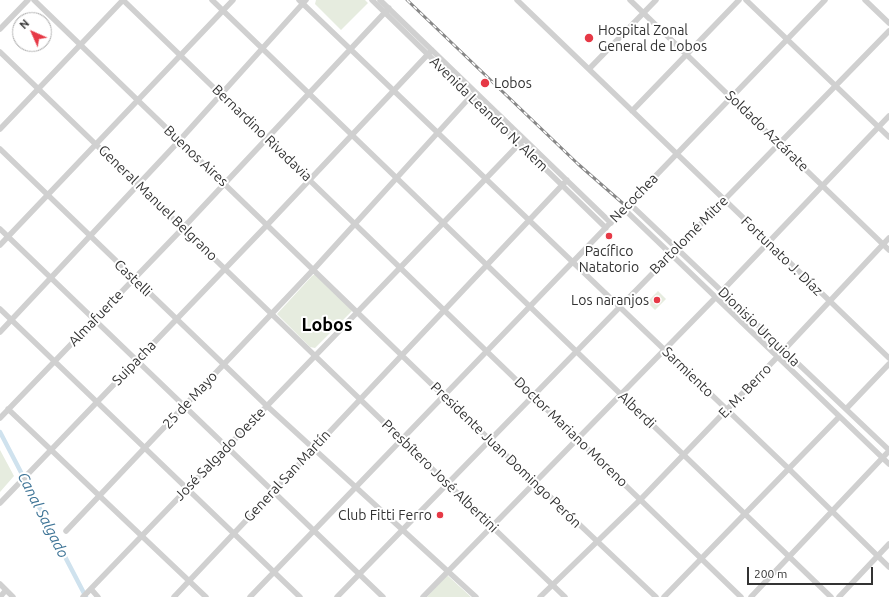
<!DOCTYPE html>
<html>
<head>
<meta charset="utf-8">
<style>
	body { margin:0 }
	#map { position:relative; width:889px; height:597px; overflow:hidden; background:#fff; font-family:Ubuntu,sans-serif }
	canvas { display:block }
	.north { position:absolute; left:12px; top:12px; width:40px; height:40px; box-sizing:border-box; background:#fff; border:1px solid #adadad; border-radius:50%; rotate:315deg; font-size:11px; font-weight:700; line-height:16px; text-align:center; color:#333 }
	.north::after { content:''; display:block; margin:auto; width:14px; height:18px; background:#e63946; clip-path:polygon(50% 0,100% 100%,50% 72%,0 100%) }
	.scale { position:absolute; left:747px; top:567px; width:126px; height:18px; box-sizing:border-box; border:2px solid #333; border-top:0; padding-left:5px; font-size:12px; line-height:14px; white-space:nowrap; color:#333; -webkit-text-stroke:3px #fff; paint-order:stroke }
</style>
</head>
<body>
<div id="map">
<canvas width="889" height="597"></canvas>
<div class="north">N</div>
<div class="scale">200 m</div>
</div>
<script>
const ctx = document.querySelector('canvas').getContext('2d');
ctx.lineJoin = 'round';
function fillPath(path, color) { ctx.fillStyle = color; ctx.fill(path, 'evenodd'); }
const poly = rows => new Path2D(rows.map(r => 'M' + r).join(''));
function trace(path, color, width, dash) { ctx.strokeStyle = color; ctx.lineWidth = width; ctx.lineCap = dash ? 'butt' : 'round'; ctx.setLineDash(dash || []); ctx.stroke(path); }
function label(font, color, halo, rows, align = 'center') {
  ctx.font = font + ' Ubuntu,sans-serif'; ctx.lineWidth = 4; ctx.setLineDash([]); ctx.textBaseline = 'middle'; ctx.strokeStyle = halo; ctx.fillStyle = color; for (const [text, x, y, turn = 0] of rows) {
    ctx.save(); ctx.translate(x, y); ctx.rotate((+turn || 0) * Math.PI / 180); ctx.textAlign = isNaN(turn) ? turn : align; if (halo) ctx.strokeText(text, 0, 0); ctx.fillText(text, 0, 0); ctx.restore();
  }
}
fillPath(poly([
	[316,0,365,0,368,3,341,30,315,4],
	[315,274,351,309,352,311,315,348,310,347,277,314,312,276],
	[658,291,666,299,655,310,647,302],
	[0,450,14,476,0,492],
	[447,575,471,597,427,597]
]), '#e6ecdf');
trace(poly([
	[0,432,86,597]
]), '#cfe2ee', 4.5);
trace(poly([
	[34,0,450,402,656,597],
	[123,0,741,597],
	[212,0,831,597],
	[299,0,789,469,889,567],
	[372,0,606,228],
	[380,0,611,223],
	[517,0,889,358],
	[630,0,889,250],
	[746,0,889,137],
	[865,0,889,23],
	[0,29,28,0],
	[0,52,565,597],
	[589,69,656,0],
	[632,111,739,0],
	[0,129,123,0],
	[0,149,267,406,476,597],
	[630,204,889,450],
	[624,209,889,464],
	[0,229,383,597],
	[0,245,233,0],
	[722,291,889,116],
	[0,309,300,597],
	[0,332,179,141,306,0],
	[8,409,206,597],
	[846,409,889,364],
	[0,418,183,228,389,8],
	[0,503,268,224,432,50],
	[66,531,314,269,471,96],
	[0,584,13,597],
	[91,589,98,597],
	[0,597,6,590],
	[83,597,524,139],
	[174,597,567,180],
	[250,597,825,0],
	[337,597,889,31],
	[423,597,716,297],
	[540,597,641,499,784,350,889,238],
	[664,597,839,417],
	[751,597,889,451],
	[839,597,889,544]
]), '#d0d0d0', 5.5);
const rail = poly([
	[407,0,578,164,627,207]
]);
trace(rail, '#888', 3);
trace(rail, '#fff', 1.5, [4.5]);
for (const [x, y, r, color] of [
	[589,38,5,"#e63946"],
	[485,83,5,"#e63946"],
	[609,236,4,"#e63946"],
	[657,300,4,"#e63946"],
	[440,515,4,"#e63946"]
]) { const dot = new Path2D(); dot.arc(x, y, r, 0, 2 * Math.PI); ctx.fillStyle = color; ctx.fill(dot); trace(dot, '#fff', 1.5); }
label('14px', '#333', '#fff', [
	["Hospital Zonal",598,30],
	["General de Lobos",598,46],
	["Lobos",494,83],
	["Pacífico",609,251,"center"],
	["Natatorio",609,267,"center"],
	["Los naranjos",649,300,"right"],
	["Club Fitti Ferro",432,515,"right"]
], 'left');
label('14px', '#333', '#fff', [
	["Avenida Leandro N. Alem",489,114,44],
	["Soldado Azcárate",767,131,44],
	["Bernardino Rivadavia",262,133,44],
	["Buenos Aires",196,156,43],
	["Necochea",634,198,-46],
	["General Manuel Belgrano",158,203,44],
	["Bartolomé Mitre",689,235,-45],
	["Fortunato J. Díaz",782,256,44],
	["Castelli",133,278,44],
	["Almafuerte",96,318,-46],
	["Dionisio Urquiola",759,327,44],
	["Suipacha",134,363,-46],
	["Sarmiento",688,372,44],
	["E. M. Berro",745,391,-46],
	["25 de Mayo",190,400,-47],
	["Alberdi",637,410,44],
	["Doctor Mariano Moreno",571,432,44],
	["José Salgado Oeste",220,454,-46],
	["Presidente Juan Domingo Perón",506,455,44],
	["General San Martín",287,476,-47],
	["Presbítero José Albertini",440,476,44]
]);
label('italic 15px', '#3f7597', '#fff', [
	["Canal Salgado",43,515,63]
]);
label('bold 18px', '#000', '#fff', [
	["Lobos",327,325]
]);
</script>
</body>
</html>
